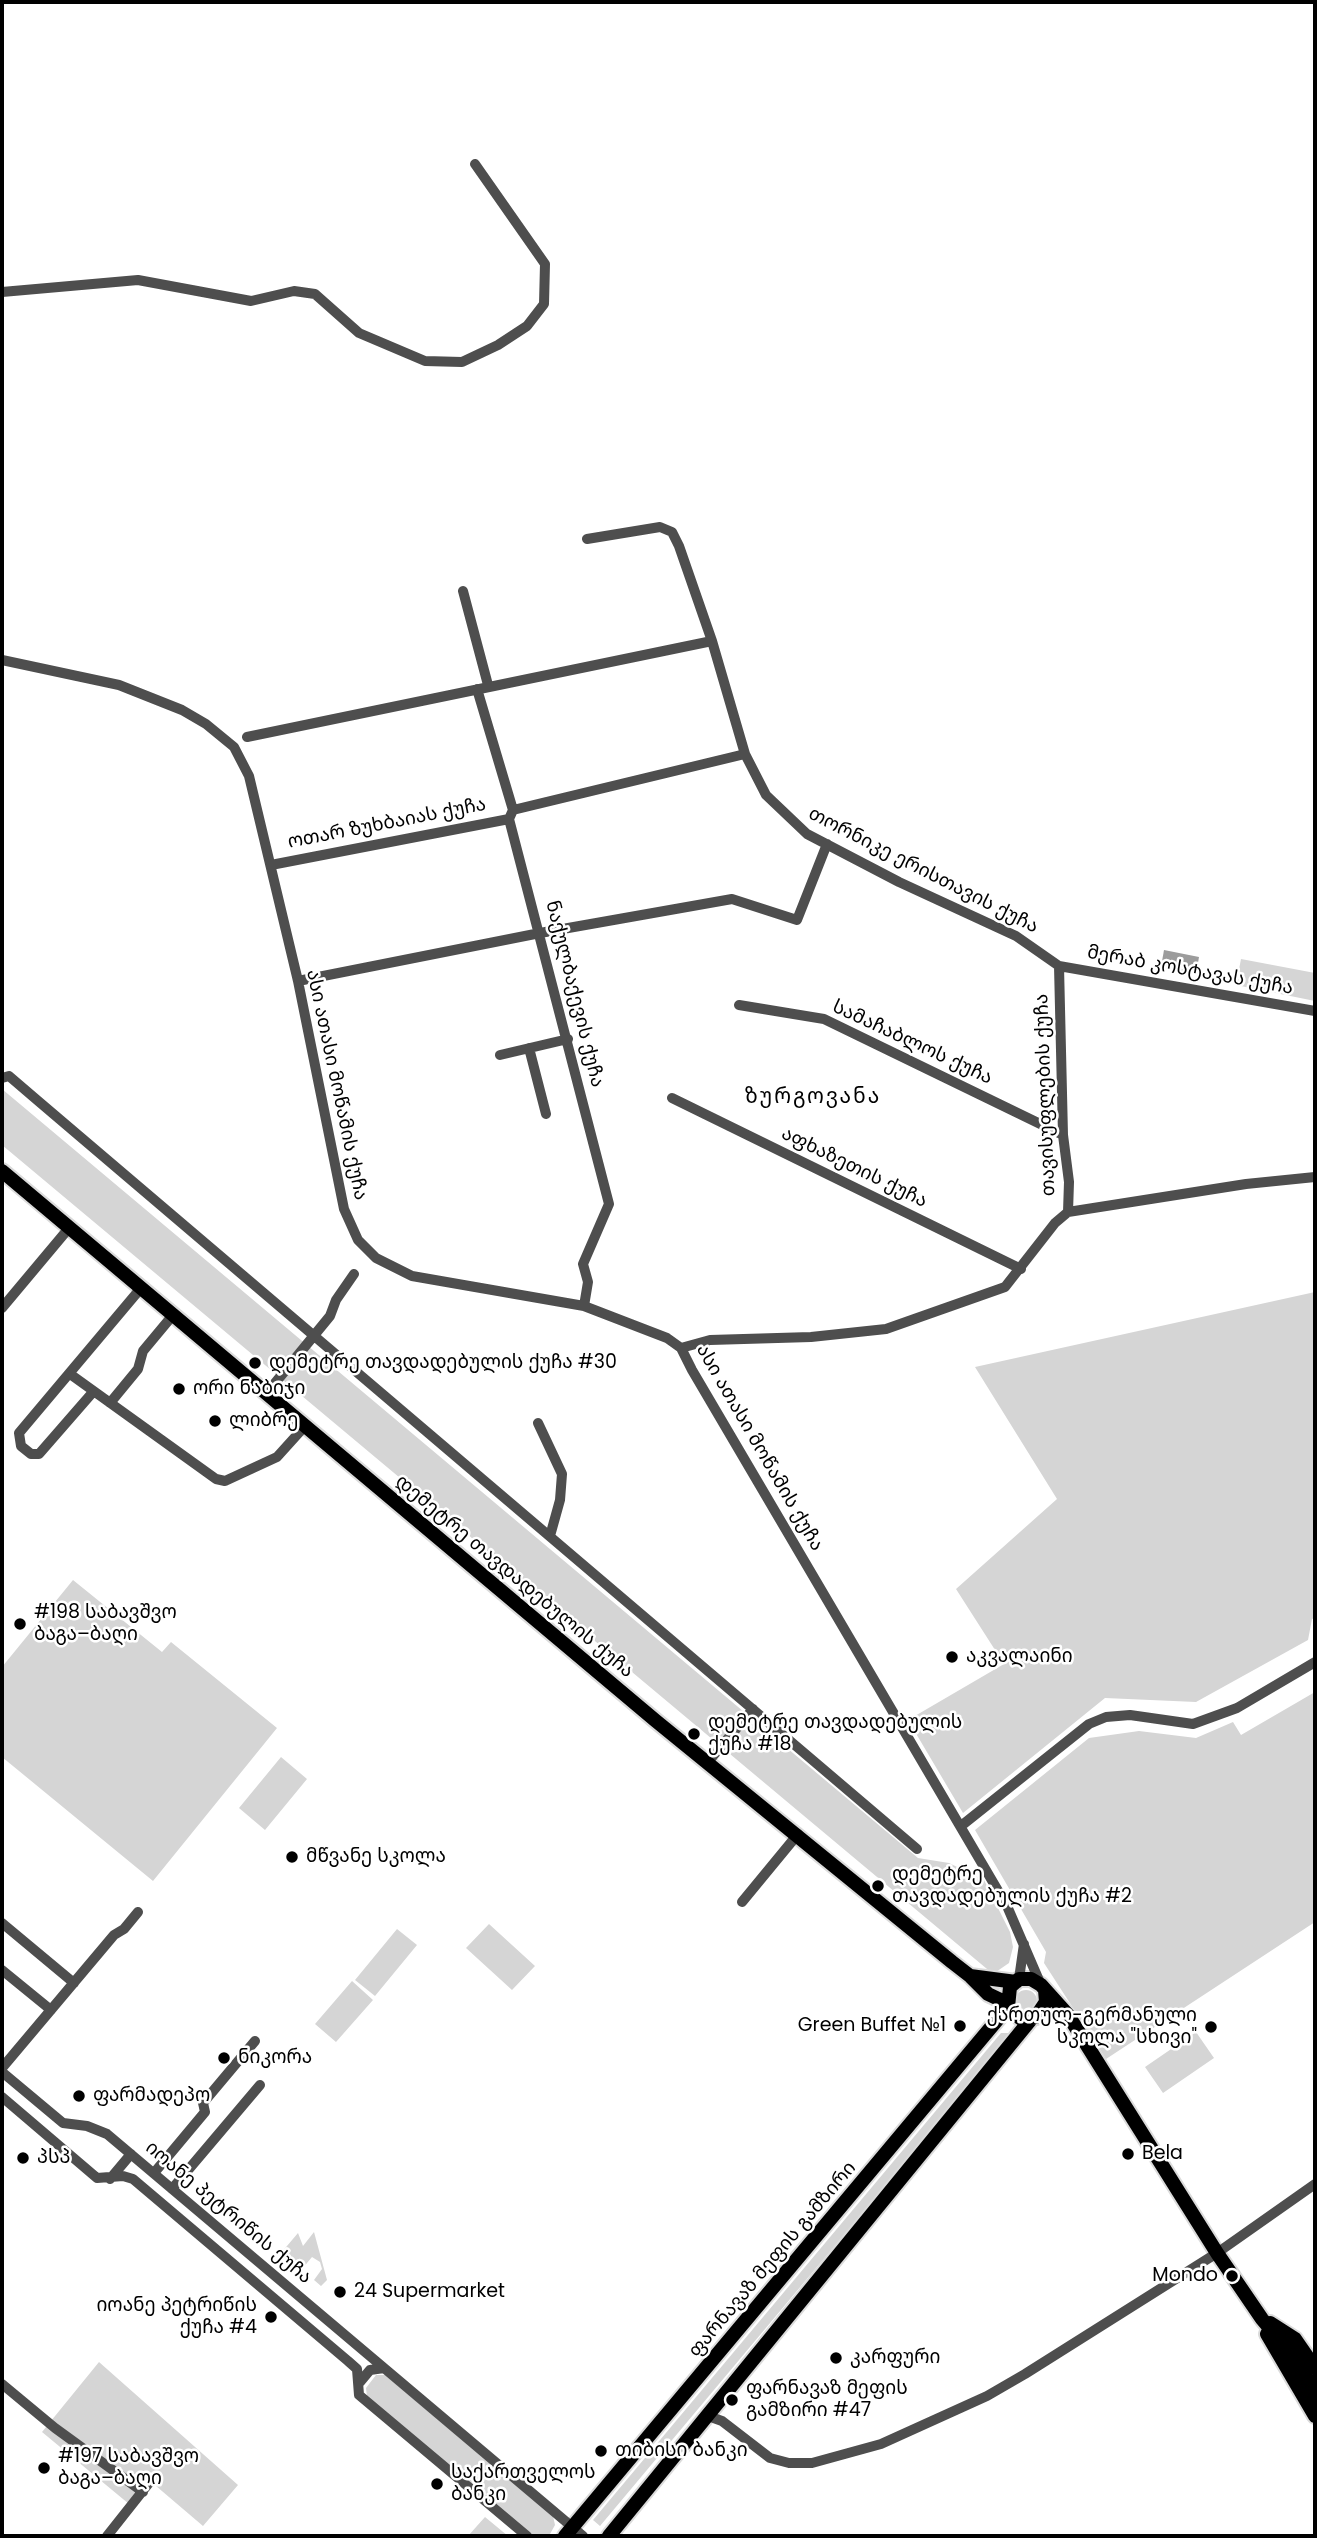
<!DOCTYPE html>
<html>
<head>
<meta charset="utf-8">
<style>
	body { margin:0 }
	#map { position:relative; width:1317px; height:2538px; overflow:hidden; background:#fff; font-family:Poppins,sans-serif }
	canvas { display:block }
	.frame { position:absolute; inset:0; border:4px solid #000; pointer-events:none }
</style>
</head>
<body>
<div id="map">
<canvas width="1317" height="2538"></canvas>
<div class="frame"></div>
</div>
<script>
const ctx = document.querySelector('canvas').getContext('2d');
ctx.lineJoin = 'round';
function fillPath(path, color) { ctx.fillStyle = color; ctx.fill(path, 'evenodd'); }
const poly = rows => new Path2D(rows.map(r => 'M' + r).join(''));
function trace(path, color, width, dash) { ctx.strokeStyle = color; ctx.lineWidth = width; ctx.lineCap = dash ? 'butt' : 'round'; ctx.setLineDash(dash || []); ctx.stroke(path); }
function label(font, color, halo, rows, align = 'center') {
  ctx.font = font + ' Poppins,"Noto Sans Georgian",sans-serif'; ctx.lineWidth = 5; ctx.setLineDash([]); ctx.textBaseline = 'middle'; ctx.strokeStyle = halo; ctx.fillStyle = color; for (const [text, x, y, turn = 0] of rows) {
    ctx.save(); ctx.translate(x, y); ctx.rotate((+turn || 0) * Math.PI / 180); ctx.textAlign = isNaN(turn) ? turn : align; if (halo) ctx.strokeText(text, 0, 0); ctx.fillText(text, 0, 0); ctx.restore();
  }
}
fillPath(poly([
	[1241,959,1315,973,1315,1001,1236,985],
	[2,1089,918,1858,949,1863,984,1880,1010,1932,1013,1947,1009,1963,993,1974,2,1145],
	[1315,1292,1315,1618,1312,1619,1308,1640,1196,1702,1105,1698,963,1813,908,1720,1004,1664,956,1589,1057,1499,975,1367],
	[73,1580,162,1652,171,1642,277,1728,153,1881,2,1757,2,1667],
	[1315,1692,1315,1922,1106,2059,1044,1963,1046,1952,975,1830,1089,1738,1139,1731,1196,1738,1233,1722,1241,1735],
	[281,1757,307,1779,265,1830,239,1808],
	[489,1924,535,1966,512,1990,466,1948],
	[397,1929,417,1945,375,1996,355,1980],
	[352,1981,373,2000,336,2042,315,2024],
	'1015 2001a11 11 0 1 1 22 0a11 11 0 1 1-22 0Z',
	[1196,2032,1214,2058,1163,2093,1145,2067],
	[1001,2033,1008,2033,1008,2039,600,2526,593,2520],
	[314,2232,327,2280,321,2286,314,2280,322,2269,320,2262,312,2257,302,2269,281,2253,298,2233,303,2246],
	[99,2362,238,2485,203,2526,149,2480,129,2504,42,2432],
	[376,2375,385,2375,553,2516,555,2525,550,2534,532,2536,367,2397,366,2388],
	[485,2517,508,2536,468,2536]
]), '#d5d5d5');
fillPath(poly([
	[1164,950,1199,957,1196,974,1161,967]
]), '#9c9c9c');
const major = poly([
	[2,1171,656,1721,952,1962,970,1976,1016,1982],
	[971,1977,988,1994,1007,2003],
	[1045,1990,1046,2002,1036,2017,1020,2018,1008,2007,1010,1987,1019,1979,1031,1979,1041,1985,1068,2015,1217,2253,1262,2319,1294,2357,1315,2392],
	[1270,2323,1295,2339,1315,2368],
	[1267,2334,1315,2416],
	[565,2536,1008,2007],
	[609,2536,1032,2018]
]);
trace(major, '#dbdbdb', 18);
trace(poly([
	[2,292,138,280,251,301,294,291,315,294,359,333,425,361,462,362,498,345,527,326,544,304,545,264,475,164],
	[587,539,660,527,672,532,679,546,712,641,745,754,766,795,807,834,899,882,1016,936,1059,966,1315,1011],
	[463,591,488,685],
	[2,660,119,685,182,710,206,724,234,747,249,776,298,981,344,1209,358,1240,376,1258,412,1276,584,1306,667,1338,681,1348,692,1370,1007,1906,1041,1985],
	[477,689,513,810,509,819,609,1204,583,1264,588,1282,584,1306],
	[247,737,712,641],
	[513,810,745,754],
	[271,865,509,819],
	[298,981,540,933,732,899,797,920,827,844],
	[739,1005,824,1019,1063,1135],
	[529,1048,546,1114],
	[500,1055,568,1039],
	[2,1078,9,1076,37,1100,917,1849],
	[672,1098,1021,1269],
	[1068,1212,1246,1184,1315,1177],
	[2,1308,69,1228],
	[681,1348,710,1340,811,1337,886,1329,1005,1287,1055,1223,1068,1212,1069,1182,1063,1135,1059,966],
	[70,1374,216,1479,225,1481,277,1457,305,1426],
	[93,1392,39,1454,31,1454,21,1446,19,1433,141,1288],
	[266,1394,330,1316,336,1300,354,1274],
	[110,1403,138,1369,143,1351,173,1315],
	[538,1423,562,1474,560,1500,550,1536],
	[707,1763,753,1709],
	[961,1826,1089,1724,1106,1717,1130,1715,1193,1724,1237,1708,1315,1662],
	[742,1902,798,1834],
	[2,1923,74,1983],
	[2,1970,51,2010],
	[1019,1979,1024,1944],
	[2,2068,114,1935,124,1929,138,1912],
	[2,2072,63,2123,87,2126,107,2134,583,2536],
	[2,2097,97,2178,123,2176,133,2179,348,2361,357,2369,359,2395,527,2536],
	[154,2173,205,2112,203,2103,255,2041],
	[110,2179,131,2154],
	[172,2189,260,2085],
	[360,2382,370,2370,384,2368],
	[2,2384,55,2428,143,2492],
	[708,2416,722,2421,770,2458,789,2463,812,2463,881,2444,987,2396,1025,2374,1217,2253,1315,2184],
	[107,2536,149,2483]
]), '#4e4e4e', 10);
trace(major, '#000', 14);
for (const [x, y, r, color] of [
	[255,1363,7,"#000"],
	[179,1389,7,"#000"],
	[215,1421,7,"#000"],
	[20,1624,7,"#000"],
	[952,1657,7,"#000"],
	[694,1734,7,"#000"],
	[292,1857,7,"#000"],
	[878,1886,7,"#000"],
	[960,2026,7,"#000"],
	[1211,2027,7,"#000"],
	[224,2058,7,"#000"],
	[79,2096,7,"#000"],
	[1128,2154,7,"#000"],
	[23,2158,7,"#000"],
	[1232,2276,7,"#000"],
	[340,2292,7,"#000"],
	[271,2317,7,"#000"],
	[836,2358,7,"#000"],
	[732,2400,7,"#000"],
	[601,2451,7,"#000"],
	[44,2468,7,"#000"],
	[437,2484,7,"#000"]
]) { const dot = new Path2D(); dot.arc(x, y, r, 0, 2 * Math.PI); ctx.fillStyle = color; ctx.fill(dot); trace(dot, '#fff', 2.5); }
label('19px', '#000', '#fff', [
	["ოთარ ზუხბაიას ქუჩა",387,824,-11],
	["თორნიკე ერისთავის ქუჩა",923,871,27],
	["მერაბ კოსტავას ქუჩა",1190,971,10],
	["ნაქულბაქევის ქუჩა",574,994,76],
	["სამაჩაბლოს ქუჩა",912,1043,25],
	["ასი ათასი მოწამის ქუჩა",336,1085,78],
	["თავისუფლების ქუჩა",1046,1095,-92],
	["აფხაზეთის ქუჩა",854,1168,26],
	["ასი ათასი მოწამის ქუჩა",759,1448,60],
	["დემეტრე თავდადებულის ქუჩა",514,1577,40],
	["იოანე პეტრიწის ქუჩა",228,2213,40],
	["ფარნავაზ მეფის გამზირი",773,2260,-50]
]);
label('19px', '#000', '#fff', [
	["დემეტრე თავდადებულის ქუჩა #30",269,1363],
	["ორი ნაბიჯი",193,1389],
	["ლიბრე",229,1421],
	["#198 საბავშვო",34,1613],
	["ბაგა–ბაღი",34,1635],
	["აკვალაინი",966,1657],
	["დემეტრე თავდადებულის",708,1723],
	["ქუჩა #18",708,1745],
	["მწვანე სკოლა",306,1857],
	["დემეტრე",892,1875],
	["თავდადებულის ქუჩა #2",892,1897],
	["ქართულ-გერმანული",1197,2016,"right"],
	["სკოლა \"სხივი\"",1197,2038,"right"],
	["Green Buffet №1",946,2026,"right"],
	["ნიკორა",238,2058],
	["ფარმადეპო",93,2096],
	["Bela",1142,2154],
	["პსპ",37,2158],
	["Mondo",1218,2276,"right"],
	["24 Supermarket",354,2292],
	["იოანე პეტრიწის",257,2306,"right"],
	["ქუჩა #4",257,2328,"right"],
	["კარფური",850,2358],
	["ფარნავაზ მეფის",746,2389],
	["გამზირი #47",746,2411],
	["თიბისი ბანკი",615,2451],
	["#197 საბავშვო",58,2457],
	["ბაგა–ბაღი",58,2479],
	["საქართველოს",451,2473],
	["ბანკი",451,2495]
], 'left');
ctx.letterSpacing = '2px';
label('21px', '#000', '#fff', [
	["ზურგოვანა",813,1098]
]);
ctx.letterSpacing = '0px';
</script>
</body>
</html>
